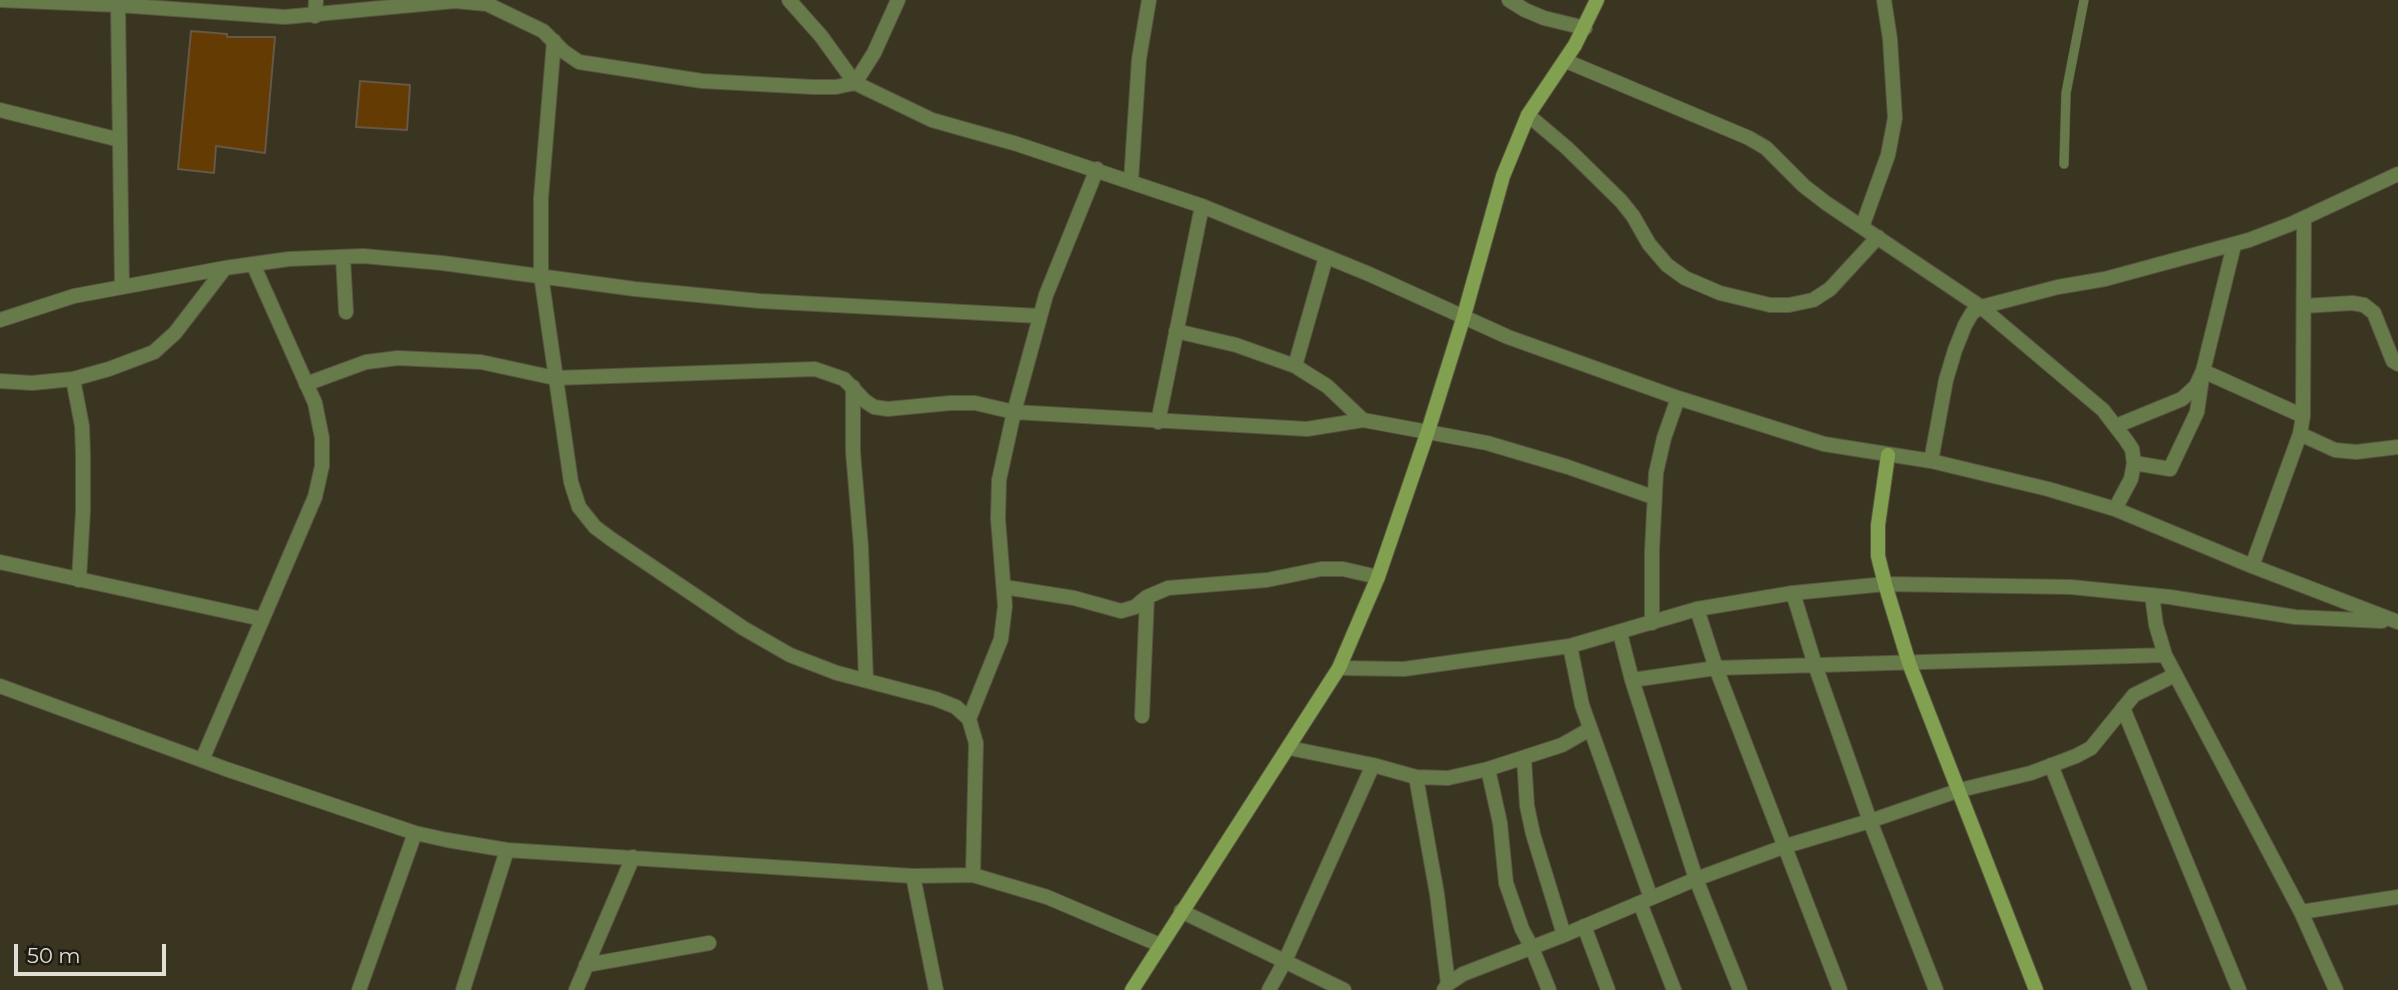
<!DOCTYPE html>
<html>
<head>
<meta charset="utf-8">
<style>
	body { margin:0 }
	#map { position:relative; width:2398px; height:990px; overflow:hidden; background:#393521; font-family:Montserrat,sans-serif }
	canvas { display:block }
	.scale { position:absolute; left:14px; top:944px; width:152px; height:32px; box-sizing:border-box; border:4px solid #e1dfd3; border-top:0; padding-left:9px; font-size:21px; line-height:24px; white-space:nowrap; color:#e1dfd3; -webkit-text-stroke:5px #1e1c14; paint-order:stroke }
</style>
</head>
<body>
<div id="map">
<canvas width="2398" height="990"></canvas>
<div class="scale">50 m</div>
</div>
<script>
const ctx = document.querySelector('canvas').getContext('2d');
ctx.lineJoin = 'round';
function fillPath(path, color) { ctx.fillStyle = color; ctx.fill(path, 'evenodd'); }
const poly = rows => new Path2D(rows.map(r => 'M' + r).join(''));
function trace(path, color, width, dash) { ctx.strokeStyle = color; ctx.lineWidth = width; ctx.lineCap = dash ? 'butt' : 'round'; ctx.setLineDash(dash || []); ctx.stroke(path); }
const building = poly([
	[191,31,227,34,227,37,275,37,265,153,216,146,214,173,178,169,191,31],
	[360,81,410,85,407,130,356,127,360,81]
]);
fillPath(building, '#643c03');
trace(building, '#675747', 2);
const lane = poly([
	[2064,164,2066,93,2084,0]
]);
const street = poly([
	[0,0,118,5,285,17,455,1,487,4,543,31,563,51,579,62,702,81,813,87,836,87,855,83,874,53,898,0],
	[789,0,821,36,855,83,932,120,1017,144,1202,206,1369,274,1508,337,1678,398,1824,444,1931,461,2048,489,2115,509,2252,566,2398,622],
	[1509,0,1525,10,1544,18,1585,28],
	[118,5,122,287],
	[315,16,316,0],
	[554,41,541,198,541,275,571,482,579,507,595,527,611,539,743,628,790,655,837,673,936,699,956,707,969,719,976,743,973,875],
	[1566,61,1749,138,1766,148,1804,186,1826,203,1981,307,2103,410,2126,440,2132,449,2134,463,2131,479,2115,509],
	[0,110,120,140],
	[1528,115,1567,148,1621,201,1633,216,1649,244,1667,265,1685,278,1720,293,1770,305,1789,305,1813,300,1830,289,1878,237],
	[1131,181,1139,59,1149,0],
	[1862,227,1888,155,1895,118,1890,39,1884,0],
	[343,257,346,312],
	[2304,306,2352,303,2364,305,2374,313,2393,361,2398,364],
	[0,320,74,296,225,268,289,259,363,256,442,263,635,289,760,301,1039,316],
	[1176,331,1236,345,1295,366,1327,386,1363,420],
	[1295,366,1326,257],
	[73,379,82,426,83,454,83,511,79,580],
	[0,381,32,383,73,379,109,369,154,352,175,333,225,268],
	[306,384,366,362,398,358,481,362,555,378,815,369,844,379,865,401,874,407,888,409,950,403,975,403,1014,412,1307,429,1363,420,1487,443,1568,467,1653,497],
	[853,387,853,452,861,547,866,680],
	[1158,422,1202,206],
	[2116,426,2182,399,2196,386,2203,371,2234,245],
	[2300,434,2335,450,2356,452,2398,447],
	[1931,461,1946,380,1955,350,1965,325,1972,313,1981,307,2058,287,2105,279,2249,240,2291,224,2398,174],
	[2134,463,2170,469,2197,412,2203,371,2303,416],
	[0,562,262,619],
	[2252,566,2300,434,2303,416,2304,218],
	[1004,587,1074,598,1121,611,1135,607,1147,597,1168,588,1267,580,1321,569,1343,569,1378,577],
	[1793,593,1815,665,1870,821,1936,990],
	[2152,595,2156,625,2165,655,2301,912,2336,990],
	[1697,609,1716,668,1840,990],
	[1652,623,1652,551,1656,473,1664,438,1678,398],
	[1620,633,1632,680,1716,668,2165,655],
	[1570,646,1582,705,1651,898],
	[1339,668,1404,669,1570,646,1697,609,1793,593,1885,584,2071,587,2170,597,2295,617,2382,621],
	[1632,680,1696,879,1740,990],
	[0,686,226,769,415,833,447,840,507,850,913,876,973,875,1047,897,1160,945],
	[2123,708,2239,990],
	[1142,716,1147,597],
	[969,719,1001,639,1005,606,998,519,999,480,1014,412,1046,295,1097,169],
	[1289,748,1373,765,1416,777,1437,894,1448,984],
	[1524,758,1527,806,1533,834,1564,935],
	[202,760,315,497,322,466,322,438,315,403,253,264],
	[2051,765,2140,990],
	[1488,769,1500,823,1506,883,1522,929,1532,948,1549,990],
	[1416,777,1448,778,1488,769,1562,745,1590,729],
	[913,876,936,990],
	[1640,903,1674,990],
	[1181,911,1344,990],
	[2301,912,2398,897],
	[1584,926,1608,990],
	[586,965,709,943],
	[359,990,415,833],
	[463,990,507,850],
	[576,990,633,857],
	[1269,990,1285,961,1373,765],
	[1444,990,1448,984,1463,974,1564,935,1696,879,1786,846,1870,821,1960,790,2031,773,2076,756,2091,748,2134,695,2175,675]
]);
const secondary = poly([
	[1888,455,1878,525,1878,556,1885,584,1909,663,2036,990],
	[1132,990,1339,668,1378,577,1428,431,1463,319,1503,176,1528,115,1575,45,1597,0]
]);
trace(lane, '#575441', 10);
trace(street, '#575441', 16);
trace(secondary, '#575441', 16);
trace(lane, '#677a49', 9);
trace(street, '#677a49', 14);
trace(secondary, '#82a150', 14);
</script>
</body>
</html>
